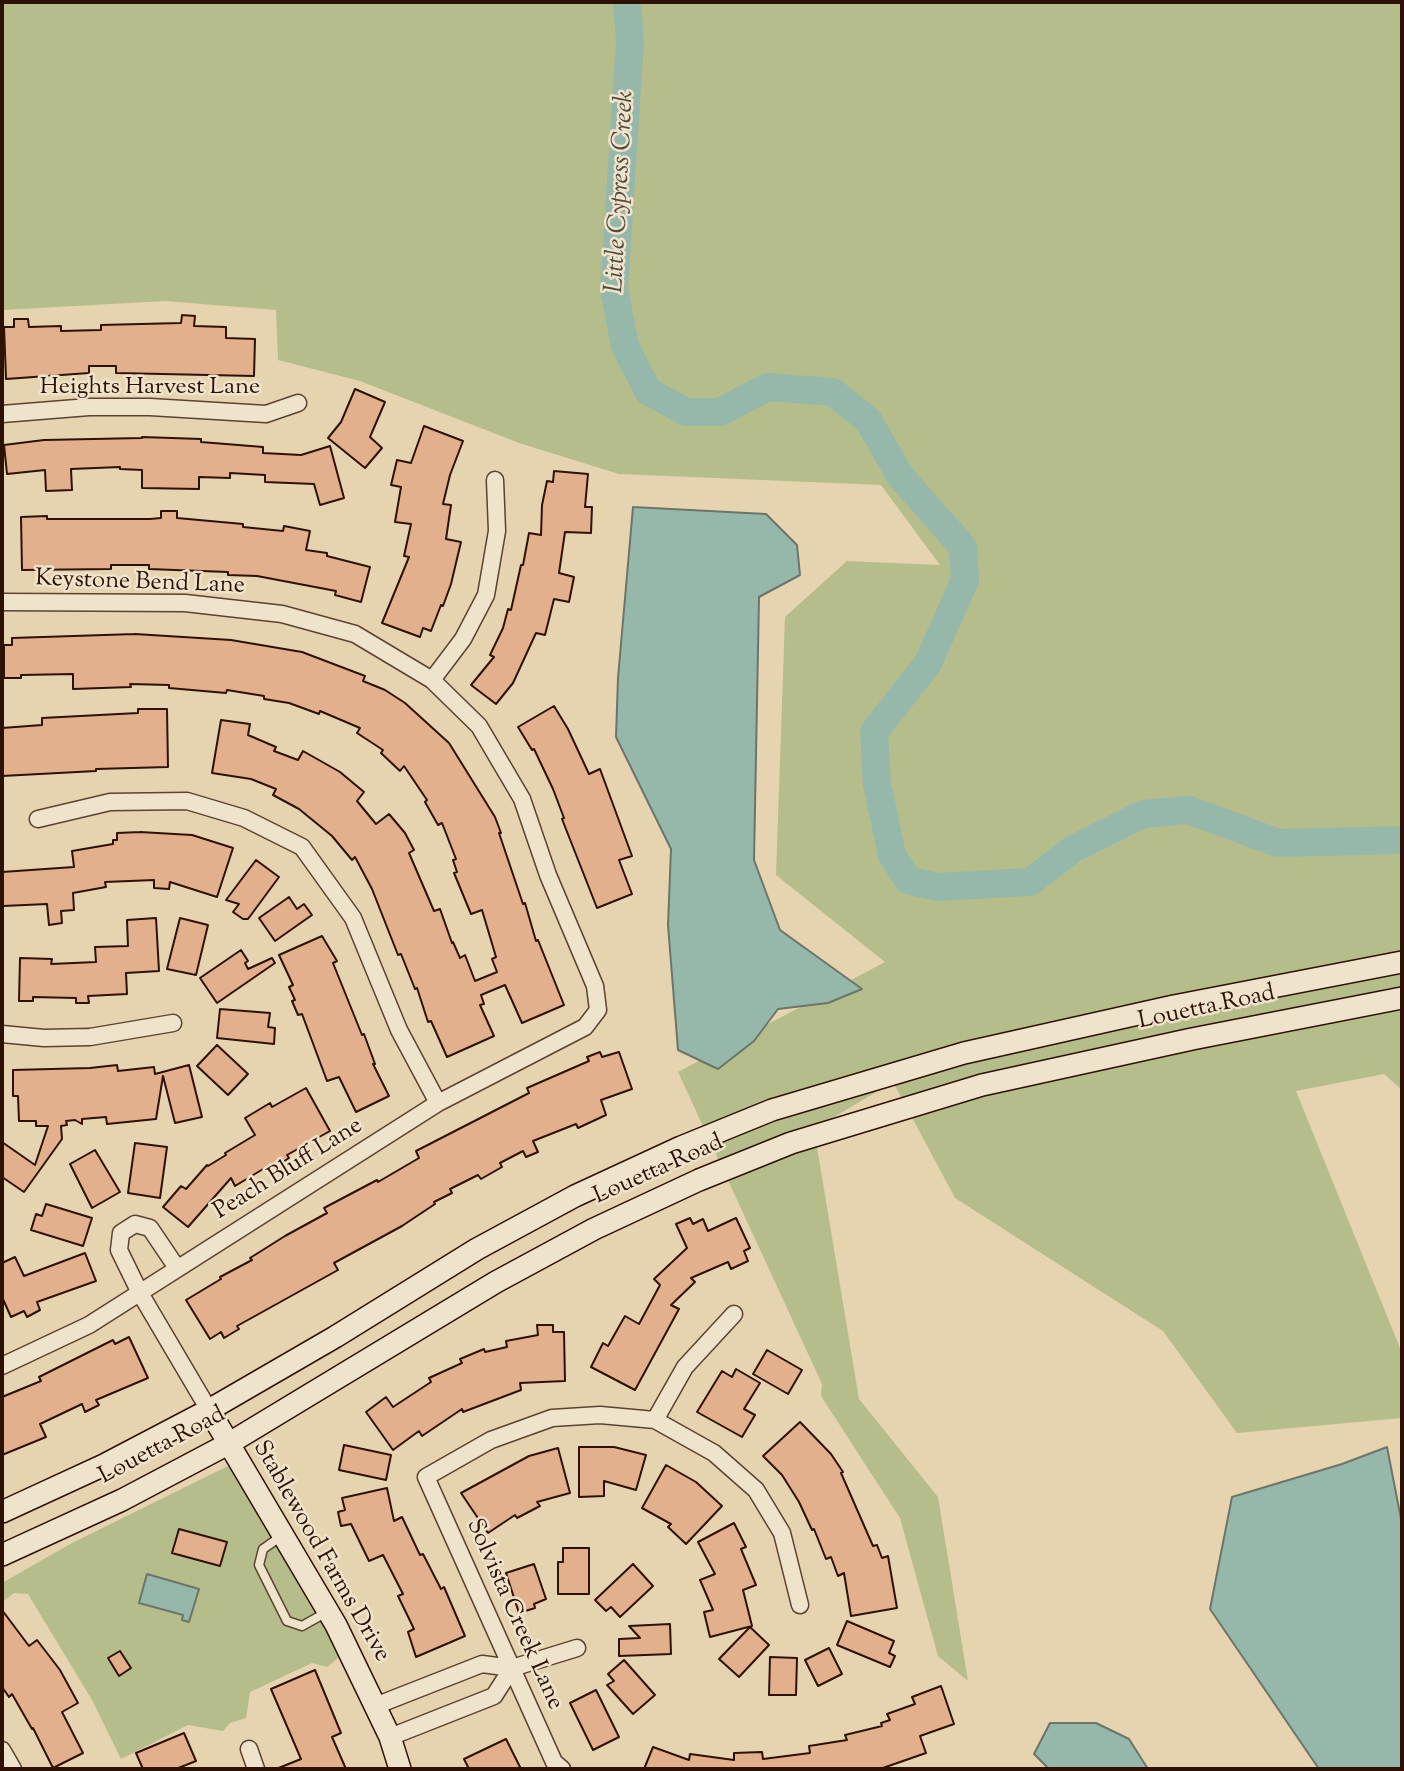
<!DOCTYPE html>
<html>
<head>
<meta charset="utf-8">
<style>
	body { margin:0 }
	#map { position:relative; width:1404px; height:1771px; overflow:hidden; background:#e6d4b0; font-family:"Sorts Mill Goudy",serif }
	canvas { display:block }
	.frame { position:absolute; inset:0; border:4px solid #2e1105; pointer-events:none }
</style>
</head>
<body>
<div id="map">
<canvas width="1404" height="1771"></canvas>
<div class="frame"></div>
</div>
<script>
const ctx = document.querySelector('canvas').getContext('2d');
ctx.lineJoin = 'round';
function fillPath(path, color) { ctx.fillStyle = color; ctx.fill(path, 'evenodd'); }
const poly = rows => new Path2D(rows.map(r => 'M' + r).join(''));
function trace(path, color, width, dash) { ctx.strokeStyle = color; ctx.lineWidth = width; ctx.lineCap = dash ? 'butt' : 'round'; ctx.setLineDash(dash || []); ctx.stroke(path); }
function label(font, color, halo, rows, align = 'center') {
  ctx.font = font + ' "Sorts Mill Goudy",serif'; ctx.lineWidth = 5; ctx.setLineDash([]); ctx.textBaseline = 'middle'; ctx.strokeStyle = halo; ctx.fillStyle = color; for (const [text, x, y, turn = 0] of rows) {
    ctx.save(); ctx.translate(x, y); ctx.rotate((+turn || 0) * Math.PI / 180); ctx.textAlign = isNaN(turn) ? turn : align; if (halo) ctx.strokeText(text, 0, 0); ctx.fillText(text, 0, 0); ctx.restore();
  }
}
fillPath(poly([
	[2,2,1402,2,1402,1090,1384,1074,1296,1091,1402,1353,1402,1418,1237,1433,1163,1331,955,1198,893,1082,814,1129,859,1399,938,1497,968,1681,938,1656,900,1518,821,1396,822,1384,678,1072,885,962,776,875,785,617,847,561,940,565,881,485,619,474,519,443,360,381,278,360,276,310,165,301,2,310],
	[232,1464,343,1654,327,1667,312,1663,250,1692,246,1718,230,1723,223,1731,188,1725,121,1759,92,1700,28,1594,14,1593,2,1602,2,1583,72,1543]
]), '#b5bd8b');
const water = poly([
	[633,507,766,514,797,545,800,575,759,597,754,860,780,930,862,989,828,1003,778,1009,754,1041,718,1069,678,1050,668,925,671,849,616,737,618,678,633,507],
	[1387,1447,1402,1524,1402,1769,1319,1769,1210,1609,1232,1497,1342,1464,1387,1447],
	[147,1574,199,1589,189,1622,182,1620,183,1615,139,1603,147,1574],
	[1050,1723,1096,1723,1129,1739,1148,1769,1048,1768,1034,1754,1050,1723]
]);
fillPath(water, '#96b8ab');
trace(water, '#6c7569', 2);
trace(poly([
	[627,2,630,41,614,289,625,346,648,391,686,412,720,412,768,387,833,392,868,420,901,477,963,547,965,580,928,663,874,732,877,784,892,855,908,880,936,887,1030,882,1073,849,1143,814,1189,810,1278,843,1402,840]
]), '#96b8ab', 28);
const building = poly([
	[182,315,195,316,194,326,226,327,226,338,255,339,254,376,116,373,116,366,89,366,89,373,6,379,4,327,14,327,14,319,28,319,29,327,61,326,61,331,101,330,101,325,181,323,182,315],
	[355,389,385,402,370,437,382,448,365,468,328,438,341,422,355,389],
	[424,426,463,441,450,475,443,504,451,505,446,539,461,542,451,584,443,606,441,605,431,631,423,628,420,637,382,623,409,557,404,556,411,524,395,522,401,487,391,485,397,460,411,463,424,426],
	[142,437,201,439,201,442,263,447,263,453,301,455,330,446,344,498,320,505,314,484,265,482,265,475,230,473,230,478,199,477,199,489,142,488,142,470,120,469,120,467,71,469,72,490,46,491,45,470,7,474,4,445,44,440,142,438,142,437],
	[554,471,588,474,585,507,592,507,591,533,565,532,559,573,574,577,569,602,554,599,545,635,536,633,513,683,496,704,471,685,494,657,490,655,503,628,508,609,511,610,521,565,523,565,529,533,541,535,542,505,547,481,553,482,554,471],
	[161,511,177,511,177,518,243,524,243,527,283,531,284,526,310,531,306,550,327,553,327,556,370,567,361,602,335,595,336,591,257,576,228,575,228,572,149,569,149,565,111,565,111,569,22,570,21,517,47,516,47,519,150,519,161,518,161,511],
	[135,634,231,640,302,652,365,676,363,681,385,690,405,703,449,743,495,817,501,833,499,833,523,904,525,903,536,941,538,940,564,1005,522,1023,505,985,481,995,484,1004,480,1005,494,1036,447,1057,431,1021,428,1022,417,988,415,989,401,954,398,955,372,889,355,857,352,860,332,836,299,809,273,795,276,789,251,779,212,773,221,720,250,724,248,735,276,747,274,751,298,760,303,751,340,772,364,792,357,801,376,824,389,814,405,833,414,850,409,853,434,911,440,909,452,943,453,942,460,958,465,955,475,981,497,972,492,959,496,957,482,910,471,914,454,873,457,872,453,860,456,859,442,823,438,825,425,802,427,800,404,766,400,771,381,753,383,750,357,733,360,728,320,711,319,714,289,703,264,699,264,696,227,690,226,693,169,688,169,685,130,684,131,687,73,689,73,674,21,675,21,678,4,678,4,645,12,645,12,638,135,634],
	[554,706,568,729,589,774,600,769,632,856,619,860,632,894,597,908,562,819,564,818,553,789,534,749,532,750,518,727,554,706],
	[138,709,167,709,168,767,96,769,96,771,2,776,2,728,42,725,42,718,138,713,138,709],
	[140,832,192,835,233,848,217,897,170,882,169,889,154,888,154,880,105,882,106,887,73,893,74,910,61,911,62,923,49,925,47,904,3,906,2,872,74,867,72,851,113,844,113,840,117,840,117,833,140,832],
	[256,860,279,877,248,919,243,919,233,912,239,904,226,900,256,860],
	[289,897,297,909,304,904,312,915,275,941,259,918,289,897],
	[156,918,159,971,126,973,127,994,88,996,89,1003,76,1003,76,998,33,997,33,1001,19,1001,20,958,52,959,51,964,96,962,95,947,128,946,127,920,156,918],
	[180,918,208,925,196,975,167,969,180,918],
	[322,936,337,961,333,963,362,1035,364,1034,375,1064,373,1064,389,1096,356,1112,339,1077,327,1081,302,1014,298,1015,292,1001,295,1000,289,987,293,985,279,955,322,936],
	[241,950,248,961,245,963,248,969,272,958,275,963,217,1003,200,978,241,950],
	[220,1009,270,1013,268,1027,275,1028,274,1044,217,1038,220,1009],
	[217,1045,248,1074,228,1095,197,1066,217,1045],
	[600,1052,602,1057,619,1052,632,1089,601,1100,606,1115,578,1128,576,1124,533,1141,538,1152,526,1157,523,1151,500,1163,502,1167,481,1179,478,1175,450,1189,452,1193,434,1202,435,1204,402,1226,334,1263,338,1270,237,1326,239,1329,224,1338,221,1332,210,1339,186,1300,221,1279,220,1277,252,1260,250,1258,285,1236,327,1213,324,1208,377,1180,378,1182,419,1158,416,1151,529,1093,527,1088,589,1061,587,1057,600,1052],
	[117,1065,118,1071,154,1067,155,1074,189,1065,202,1117,175,1123,163,1076,156,1119,107,1124,106,1117,82,1119,82,1124,75,1120,66,1121,67,1125,61,1126,62,1139,24,1192,2,1177,2,1142,35,1165,48,1126,36,1126,36,1121,19,1121,18,1096,13,1096,13,1070,90,1068,117,1065],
	[306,1088,330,1131,287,1155,289,1158,275,1167,273,1163,235,1186,231,1178,188,1227,163,1207,181,1186,186,1189,207,1165,208,1166,226,1155,225,1153,255,1135,245,1118,270,1103,272,1107,306,1088],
	[135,1143,167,1147,160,1198,128,1193,135,1143],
	[95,1150,120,1192,92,1208,70,1164,95,1150],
	[46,1204,92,1218,83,1246,31,1230,36,1214,42,1216,46,1204],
	[690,1218,693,1224,703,1219,708,1231,736,1218,750,1248,744,1251,748,1261,731,1269,728,1262,691,1278,695,1282,671,1305,679,1309,635,1390,591,1367,603,1343,608,1346,625,1316,639,1324,660,1285,654,1279,687,1248,676,1224,690,1218],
	[85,1253,96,1281,37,1302,40,1310,27,1317,24,1311,11,1317,2,1297,2,1263,15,1257,24,1276,85,1253],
	[537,1325,553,1325,553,1332,564,1332,565,1381,520,1383,521,1390,463,1412,462,1409,422,1436,419,1431,393,1450,366,1412,386,1397,393,1407,431,1382,429,1378,462,1363,460,1359,484,1349,485,1352,507,1347,506,1341,538,1335,537,1325],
	[129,1337,148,1378,96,1400,99,1405,85,1412,82,1404,40,1424,46,1437,2,1455,2,1397,41,1381,39,1377,113,1340,115,1344,129,1337],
	[767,1350,802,1370,788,1394,753,1374,767,1350],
	[736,1369,760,1383,744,1409,755,1415,742,1437,697,1412,722,1371,732,1377,736,1369],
	[800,1422,831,1454,843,1472,841,1473,873,1546,877,1545,882,1558,888,1556,897,1608,851,1616,844,1573,838,1576,831,1557,826,1559,814,1529,812,1530,799,1502,782,1475,763,1456,800,1422],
	[344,1445,391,1455,386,1480,339,1470,344,1445],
	[579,1447,614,1447,646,1455,636,1490,604,1481,604,1496,579,1497,579,1447],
	[558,1448,570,1493,537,1502,540,1506,517,1518,515,1515,488,1533,461,1493,529,1456,558,1448],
	[666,1465,696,1482,722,1506,686,1544,668,1527,671,1524,642,1508,666,1465],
	[387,1488,394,1521,402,1517,420,1555,423,1554,441,1589,444,1587,465,1636,416,1657,408,1632,414,1629,398,1596,403,1594,383,1555,369,1561,351,1524,341,1526,338,1512,345,1510,342,1498,387,1488],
	[734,1523,746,1547,741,1549,756,1585,743,1590,752,1626,710,1637,704,1612,713,1610,700,1580,715,1574,698,1542,734,1523],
	[179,1529,227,1542,220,1566,172,1553,179,1529],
	[563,1548,589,1548,589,1594,558,1594,558,1562,563,1562,563,1548],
	[534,1564,546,1599,534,1604,535,1608,519,1613,506,1573,534,1564],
	[633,1564,653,1586,620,1617,611,1607,606,1611,595,1600,633,1564],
	[2,1610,29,1646,37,1640,60,1670,78,1703,62,1712,83,1753,53,1768,33,1728,32,1729,12,1694,9,1697,2,1687,2,1610],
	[847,1621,894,1641,889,1653,895,1656,890,1667,837,1645,847,1621],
	[670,1624,671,1654,619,1656,619,1639,640,1638,629,1626,670,1624],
	[750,1627,769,1645,739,1677,719,1659,750,1627],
	[829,1648,842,1674,818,1686,805,1660,829,1648],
	[120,1651,131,1668,119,1676,108,1658,120,1651],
	[770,1657,797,1658,796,1695,769,1695,770,1657],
	[624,1660,655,1695,633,1714,607,1685,614,1681,608,1674,624,1660],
	[315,1670,341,1733,332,1737,346,1769,276,1769,301,1759,271,1689,315,1670],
	[941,1686,954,1724,920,1736,926,1753,880,1769,644,1769,653,1747,689,1760,690,1754,734,1760,734,1753,762,1752,763,1759,810,1753,809,1746,847,1740,845,1735,882,1726,881,1723,890,1720,887,1714,915,1704,912,1697,941,1686],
	[596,1690,619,1737,593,1750,570,1703,596,1690],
	[184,1733,196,1761,176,1769,143,1769,136,1753,184,1733],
	[506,1739,521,1769,469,1769,464,1759,506,1739]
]);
fillPath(building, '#e2b08c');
trace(building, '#2e1105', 2);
const lane = poly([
	[283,1535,263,1549,259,1565,287,1621,302,1626,327,1612]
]);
const street = poly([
	[2,414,89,407,150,407,266,414,298,403],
	[2,602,185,603,282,614,355,634,432,680,479,726,522,799,548,875,595,986,598,1010,585,1027,438,1103,89,1325,2,1366],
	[432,680,463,639,486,595,497,531,495,480],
	[38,819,110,802,187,801,244,818,302,847,353,918,399,1030,438,1103],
	[2,1034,44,1038,90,1037,173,1023],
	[177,1268,150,1228,135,1224,121,1233,119,1250,140,1293,209,1410],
	[655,1420,685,1367,734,1314],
	[375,1706,482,1664,512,1668,577,1648],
	[390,1737,494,1696,512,1668],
	[249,1749,256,1769],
	[2,1750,13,1769],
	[562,1769,554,1762,426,1477,491,1440,552,1418,600,1415,655,1420,714,1453,756,1490,782,1533,800,1605]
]);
const secondary = poly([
	[209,1410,336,1625,390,1737,400,1769],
	[2,1512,104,1465,209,1410,335,1337,477,1249,575,1196,681,1147,772,1110,964,1053,1174,1006,1402,962],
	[2,1555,122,1500,228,1444,496,1282,594,1229,699,1180,791,1143,982,1085,1192,1039,1402,998]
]);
trace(lane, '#5c4230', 11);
trace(street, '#5c4230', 19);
trace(secondary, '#2e1105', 24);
trace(lane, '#efe3cc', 8);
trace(street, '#efe3cc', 16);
trace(secondary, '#efe3cc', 21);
label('24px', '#2e1105', '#efe3cc', [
	["Heights Harvest Lane",150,389],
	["Keystone Bend Lane",140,584,2],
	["Louetta Road",1207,1009,-12],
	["Peach Bluff Lane",289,1170,-32],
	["Louetta Road",659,1171,-24],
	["Louetta Road",163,1447,-28],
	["Stablewood Farms Drive",320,1552,60],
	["Solvista Creek Lane",513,1615,66]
]);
label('italic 26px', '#524b3f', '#efe3cc', [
	["Little Cypress Creek",622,192,-87]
]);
</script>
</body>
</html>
